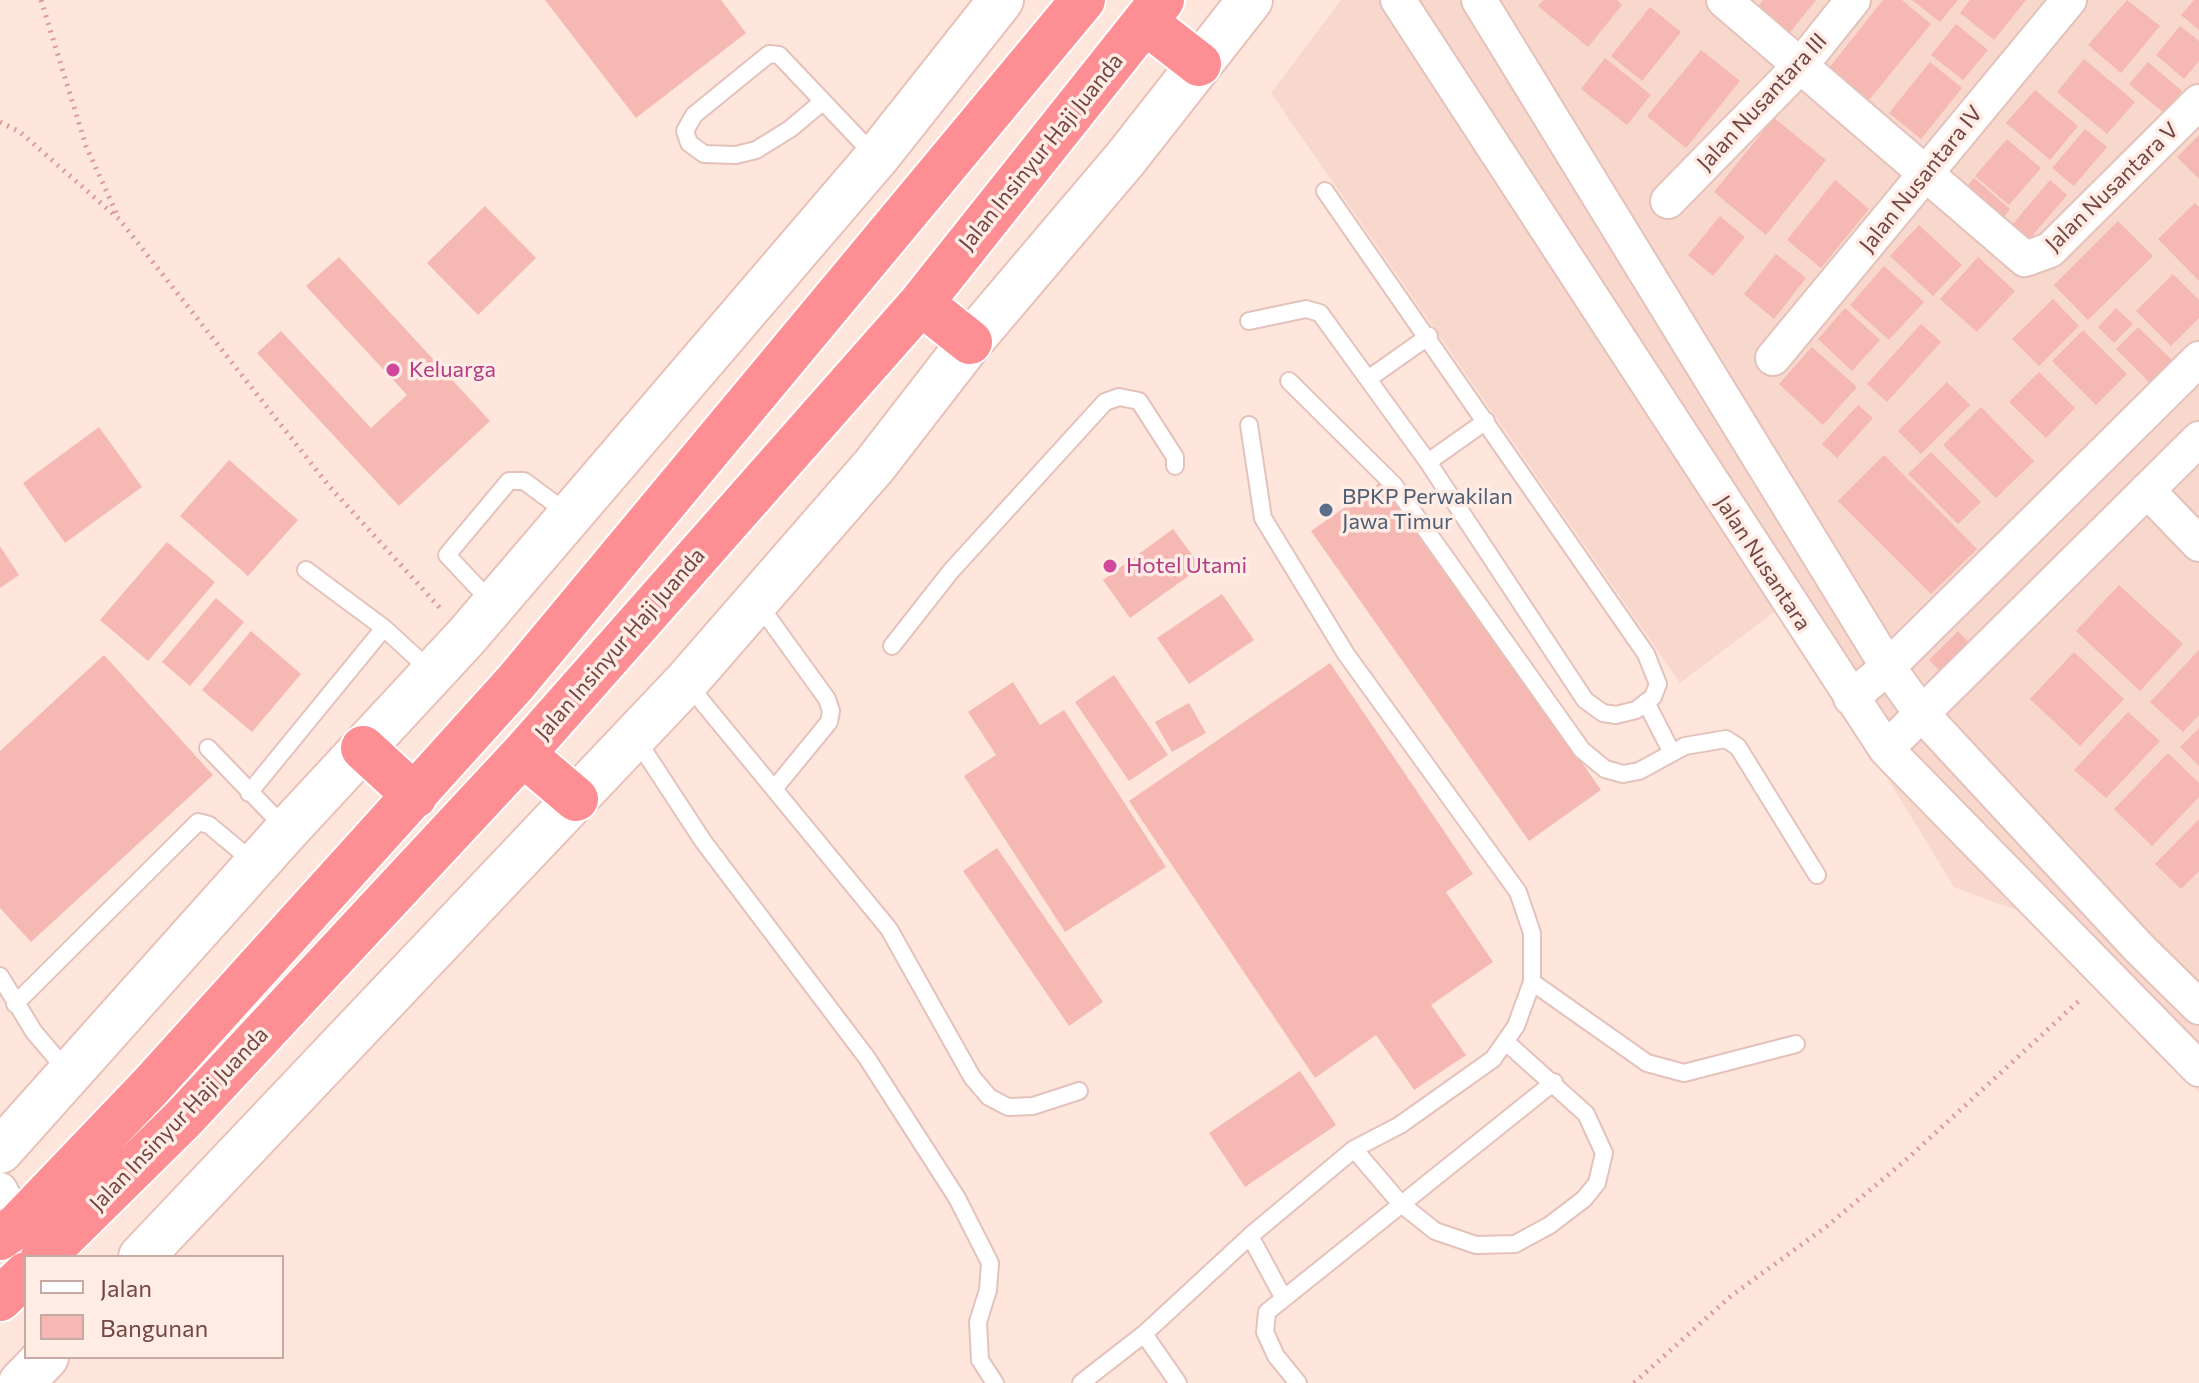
<!DOCTYPE html>
<html>
<head>
<meta charset="utf-8">
<style>
	body { margin:0 }
	#map { position:relative; width:2199px; height:1383px; overflow:hidden; background:#fee6dc; font-family:Commissioner,sans-serif }
	canvas { display:block }
	.legend { position:absolute; left:24px; top:1255px; width:260px; height:104px; box-sizing:border-box; background:#ffece4; border:2px solid #c7aaa4; margin:0; padding:10px 14px; list-style:none; font-size:24px; color:#744644 }
	.legend li { display:flex; align-items:center; gap:16px; height:40px }
	.legend b { width:40px; border:2px solid #c7aaa4 }
</style>
</head>
<body>
<div id="map">
<canvas width="2199" height="1383"></canvas>
<ul class="legend">
<li><b style="height:10px;background:#fff"></b>Jalan</li>
<li><b style="height:22px;background:#f5b8b2"></b>Bangunan</li>
</ul>
</div>
<script>
const ctx = document.querySelector('canvas').getContext('2d');
ctx.lineJoin = 'round';
function fillPath(path, color) { ctx.fillStyle = color; ctx.fill(path, 'evenodd'); }
const poly = rows => new Path2D(rows.map(r => 'M' + r).join(''));
function trace(path, color, width, dash) { ctx.strokeStyle = color; ctx.lineWidth = width; ctx.lineCap = dash ? 'butt' : 'round'; ctx.setLineDash(dash || []); ctx.stroke(path); }
function label(font, color, halo, rows, align = 'center') {
  ctx.font = font + ' Commissioner,sans-serif'; ctx.lineWidth = 7; ctx.setLineDash([]); ctx.textBaseline = 'middle'; ctx.strokeStyle = halo; ctx.fillStyle = color; for (const [text, x, y, turn = 0] of rows) {
    ctx.save(); ctx.translate(x, y); ctx.rotate((+turn || 0) * Math.PI / 180); ctx.textAlign = isNaN(turn) ? turn : align; if (halo) ctx.strokeText(text, 0, 0); ctx.fillText(text, 0, 0); ctx.restore();
  }
}
fillPath(poly([
	[1341,0,2199,0,2199,1093,2024,913,1954,887,1782,606,1680,683,1271,93]
]), '#f8d8cd');
fillPath(poly([
	[545,0,721,0,746,33,636,118],
	[1543,0,1617,0,1622,5,1588,47,1538,6],
	[1763,0,1816,0,1788,35,1756,9],
	[1883,0,1902,0,1931,24,1869,100,1829,68],
	[1912,0,1958,0,1940,22],
	[1970,0,2026,0,1994,40,1960,13],
	[2127,0,2160,26,2121,73,2088,45],
	[2194,0,2199,0,2199,30,2181,15],
	[1650,7,1681,32,1642,81,1611,56],
	[1956,24,1988,50,1963,80,1931,55],
	[2180,26,2199,41,2199,61,2184,79,2156,55],
	[1701,50,1740,81,1686,148,1647,116],
	[1605,58,1651,95,1627,125,1581,89],
	[2084,59,2135,102,2107,134,2057,92],
	[1930,62,1962,88,1921,139,1889,113],
	[2148,62,2182,91,2164,113,2129,84],
	[2035,90,2078,126,2050,160,2006,123],
	[1774,118,1826,160,1766,235,1714,192],
	[2085,129,2107,147,2074,186,2052,168],
	[2199,135,2199,179,2177,157],
	[2007,139,2041,168,2009,205,1975,176],
	[1974,178,2010,209,1999,224,1962,192],
	[1835,180,1869,209,1821,268,1787,240],
	[2050,180,2067,195,2028,241,2011,226],
	[2195,203,2199,207,2199,281,2158,239],
	[485,206,536,258,478,315,427,263],
	[1720,216,1745,237,1713,276,1688,255],
	[2118,221,2153,256,2088,320,2054,285],
	[1919,225,1962,265,1933,296,1890,256],
	[1776,254,1806,278,1774,319,1744,294],
	[339,257,490,421,399,506,257,353,281,331,371,428,407,395,306,286],
	[1978,257,2015,291,1977,332,1940,299],
	[1884,266,1924,302,1889,340,1850,305],
	[2173,274,2199,300,2199,318,2171,346,2136,311],
	[2053,299,2079,326,2039,366,2012,339],
	[1845,308,1880,340,1852,371,1818,339],
	[2116,308,2133,324,2114,343,2098,327],
	[1921,324,1941,342,1887,402,1867,384],
	[2138,327,2174,362,2151,384,2116,349],
	[2083,330,2127,374,2096,405,2052,361],
	[1812,347,1857,387,1823,425,1779,384],
	[2039,372,2075,408,2046,438,2009,402],
	[1947,382,1970,405,1921,454,1898,431],
	[1858,405,1873,418,1837,458,1822,444],
	[1981,407,2034,461,1996,498,1943,445],
	[99,427,142,487,65,543,23,483],
	[1931,452,1981,502,1958,524,1908,474],
	[1884,455,1977,549,1931,594,1838,501],
	[229,460,298,520,248,576,180,516],
	[1384,480,1601,790,1529,841,1311,531],
	[1173,529,1201,567,1130,618,1103,580],
	[167,542,215,582,148,661,100,620],
	[0,546,19,575,0,588],
	[2119,585,2183,644,2140,691,2076,631],
	[1222,594,1254,640,1189,684,1157,638],
	[216,598,244,622,190,686,162,662],
	[251,631,301,674,252,732,202,690],
	[1958,631,1973,647,1944,675,1929,660],
	[2199,650,2199,715,2183,732,2150,702],
	[2074,652,2124,699,2080,746,2030,699],
	[104,655,213,775,31,942,0,908,0,751],
	[1330,663,1473,874,1446,892,1493,962,1431,1005,1466,1055,1414,1090,1376,1035,1315,1078,1129,801],
	[1114,675,1168,755,1129,781,1075,702],
	[1013,682,1040,725,1064,710,1166,867,1065,932,964,776,996,755,968,712],
	[1189,703,1206,733,1172,752,1155,722],
	[2128,712,2160,741,2106,798,2074,770],
	[2199,728,2199,766,2180,747],
	[2168,753,2199,783,2199,797,2152,846,2114,809],
	[2199,819,2199,871,2181,889,2155,864],
	[997,848,1103,1002,1069,1026,963,871],
	[1300,1071,1336,1125,1245,1187,1209,1133]
]), '#f5b8b2');
const lane = poly([
	[821,103,790,129,756,150,736,155,704,154,689,143,685,131,694,115,769,54,779,55,875,156],
	[1249,321,1306,309,1320,313,1428,462,1585,700,1603,713,1616,715,1636,710,1653,697,1658,684,1646,654,1325,191],
	[1368,379,1429,336],
	[1289,381,1394,485,1582,750,1605,769,1623,774,1639,771,1685,746,1726,739,1738,747,1817,875],
	[1428,462,1486,421],
	[306,570,384,628,432,672],
	[757,602,827,699,831,711,829,722,774,789],
	[493,604,447,555,509,481,524,481,570,515],
	[892,646,951,571,1105,402,1119,397,1139,401,1175,457,1175,466],
	[686,682,889,929,972,1077,989,1097,1008,1107,1033,1106,1079,1091],
	[1646,702,1672,753],
	[635,737,703,841,867,1058,957,1198,990,1263,988,1290,978,1322,980,1360,995,1383],
	[208,748,287,830],
	[249,793,384,628],
	[0,976,34,1032,68,1072],
	[1532,982,1647,1063,1684,1073,1796,1044],
	[15,1004,198,822,209,825,256,864],
	[1354,1149,1400,1203,1435,1231,1476,1245,1515,1244,1550,1225,1584,1199,1597,1183,1604,1153,1586,1114,1506,1042],
	[1250,1236,1283,1297],
	[1144,1334,1178,1383],
	[1081,1383,1144,1334,1250,1236,1354,1149,1400,1125,1493,1059,1516,1026,1532,982,1532,933,1518,892,1346,654,1263,518,1249,425],
	[1298,1383,1276,1356,1265,1332,1267,1312,1554,1082]
]);
const street = poly([
	[1398,0,1886,749,2199,1069],
	[1479,0,1888,667,1921,713,2139,948,2199,1007],
	[1724,0,2025,259,2050,250,2199,102],
	[1668,201,1801,65,1853,0],
	[1773,358,2069,0],
	[2147,490,2199,544],
	[1851,698,1888,667,2199,359],
	[1886,749,2199,439],
	[0,1190,18,1225]
]);
const secondary = poly([
	[0,1151,287,830,466,637,876,158,1001,0],
	[141,1257,686,682,874,466,970,342,1126,158,1250,0],
	[21,1383,46,1357]
]);
const highway = poly([
	[1145,22,1199,64],
	[921,303,970,342],
	[363,748,415,796],
	[523,754,576,799],
	[0,1238,18,1225,150,1087,516,682,1083,0],
	[43,1257,184,1118,523,754,921,303,1162,0],
	[0,1299,26,1274]
]);
trace(lane, '#e4c2bb', 20);
trace(street, '#e4c2bb', 38);
trace(secondary, '#e9c0b8', 48);
trace(highway, '#fff', 48);
trace(poly([
	[41,0,86,146,118,217],
	[0,122,20,132,119,219,329,486,440,608],
	[1634,1383,1731,1296,1827,1226,1907,1159,2082,998]
]), '#d99c96', 5, [2, 6]);
trace(lane, '#fff', 16);
trace(street, '#fff', 34);
trace(secondary, '#fff', 44);
trace(highway, '#fd8e93', 44);
for (const [x, y, r, color] of [
	[393,370,8,"#d1479c"],
	[1326,510,8,"#5c6f8a"],
	[1110,566,8,"#d1479c"]
]) { const dot = new Path2D(); dot.arc(x, y, r, 0, 2 * Math.PI); ctx.fillStyle = color; ctx.fill(dot); trace(dot, '#ffece4', 3); }
label('22px', '#744644', '#ffece4', [
	["Jalan Nusantara III",1762,102,-47],
	["Jalan Insinyur Haji Juanda",1041,152,-51],
	["Jalan Nusantara IV",1921,179,-51],
	["Jalan Nusantara V",2112,187,-44],
	["Jalan Nusantara",1763,563,57],
	["Jalan Insinyur Haji Juanda",620,644,-49],
	["Jalan Insinyur Haji Juanda",179,1119,-46]
]);
label('22px', '#b23c85', '#ffece4', [
	["Keluarga",409,370],
	["Hotel Utami",1126,566]
], 'left');
label('22px', '#4e5e75', '#ffece4', [
	["BPKP Perwakilan",1342,497],
	["Jawa Timur",1342,522]
], 'left');
</script>
</body>
</html>
